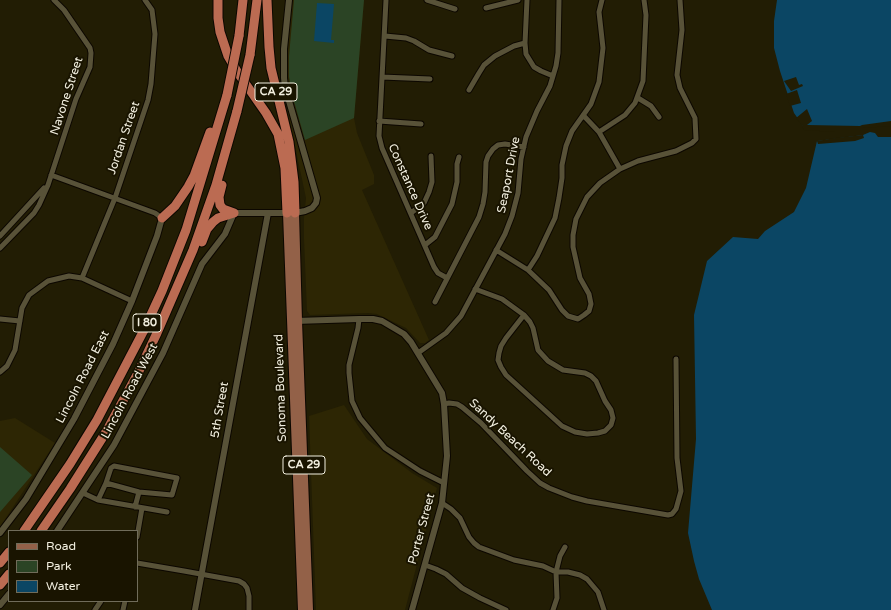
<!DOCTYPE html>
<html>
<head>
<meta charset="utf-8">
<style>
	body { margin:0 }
	#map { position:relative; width:891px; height:610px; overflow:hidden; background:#221d04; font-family:"Varela Round",sans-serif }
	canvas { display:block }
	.legend { position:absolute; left:8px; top:530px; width:130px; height:72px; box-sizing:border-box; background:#191400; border:1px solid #706c5a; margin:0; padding:5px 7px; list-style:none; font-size:12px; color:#f3f0e0 }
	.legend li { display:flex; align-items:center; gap:8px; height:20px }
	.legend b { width:20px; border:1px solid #706c5a }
</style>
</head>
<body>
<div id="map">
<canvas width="891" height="610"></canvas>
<ul class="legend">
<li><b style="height:5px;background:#936148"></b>Road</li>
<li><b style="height:11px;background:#2b4425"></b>Park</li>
<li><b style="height:11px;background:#0b4664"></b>Water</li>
</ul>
</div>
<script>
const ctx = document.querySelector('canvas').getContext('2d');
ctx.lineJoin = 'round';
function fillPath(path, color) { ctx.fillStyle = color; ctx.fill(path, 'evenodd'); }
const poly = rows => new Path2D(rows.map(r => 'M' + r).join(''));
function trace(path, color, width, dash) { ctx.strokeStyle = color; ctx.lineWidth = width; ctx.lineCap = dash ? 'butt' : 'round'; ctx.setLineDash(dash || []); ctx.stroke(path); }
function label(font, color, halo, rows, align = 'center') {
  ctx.font = font + ' "Varela Round",sans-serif'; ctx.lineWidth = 4; ctx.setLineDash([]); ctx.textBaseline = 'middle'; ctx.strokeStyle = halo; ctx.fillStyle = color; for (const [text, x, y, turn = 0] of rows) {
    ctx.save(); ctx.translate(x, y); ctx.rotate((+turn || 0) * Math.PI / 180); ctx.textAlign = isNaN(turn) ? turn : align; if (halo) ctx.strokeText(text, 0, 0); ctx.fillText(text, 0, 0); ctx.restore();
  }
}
fillPath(poly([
	[285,0,364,0,354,118,357,133,374,175,374,184,362,190,429,340,425,343,420,343,406,328,377,314,368,313,310,315,307,311,304,239,304,218,306,198,280,75,280,57],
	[344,405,367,439,412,473,437,488,405,610,316,610,309,416],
	[15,418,55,443,0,527,0,421]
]), '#2d2604');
fillPath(poly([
	[294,0,364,0,354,118,305,140,293,98,289,77,289,56],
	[0,447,32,475,0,512]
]), '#2b4425');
fillPath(poly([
	[777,0,891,0,891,124,862,126,861,130,806,130,794,113,780,71,774,48,774,21],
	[317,3,334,4,331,40,334,40,334,43,314,41],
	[870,132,875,133,878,137,891,137,891,610,712,610,699,579,694,561,688,533,696,439,694,315,707,261,733,237,758,239,765,231,794,212,806,188,817,141,863,135]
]), '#0b4664');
fillPath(poly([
	[796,77,799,85,802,84,803,86,791,91,784,81],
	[797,90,801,103,790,106,786,94],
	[807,109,812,121,807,125,860,126,862,125,891,121,891,126,863,128,859,132,835,132,804,130,802,127,803,126,796,118],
	[863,135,864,138,855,141,818,144,817,141,836,138]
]), '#221d04');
const minor = poly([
	[386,0,379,136,382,148,434,267,438,273,447,278],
	[427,0,455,9],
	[527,0,525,43,526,54,534,67,541,71,553,76],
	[486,8,518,0],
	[385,36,406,38,414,41,429,50,452,56],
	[382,77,430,79],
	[469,90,479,73,484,65,495,56,514,46,525,43],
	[638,98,651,106,659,117],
	[583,115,599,132,620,169],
	[379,121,421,124],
	[599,132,625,115,635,103,643,81,646,15,644,0],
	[51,175,155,213,162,218],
	[411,213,424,203,429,192,432,182,431,156],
	[0,236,44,188],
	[425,245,435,237,452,204,457,182,457,164,459,157],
	[0,248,34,213,39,205,48,185,76,99,90,67,91,53,90,48,64,10,54,0],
	[496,250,528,270,549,290,562,310,568,316,578,319,584,315,589,311,591,304,589,294,580,278,573,247,573,235,576,219,587,197,600,183,620,169,638,161,676,151,692,143,696,139,695,118,680,88,677,75,682,30,680,0],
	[528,270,537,256,555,218,559,198,562,178,562,165,566,146,572,131,591,104,599,82,603,48,599,12,602,0],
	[82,278,115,198,148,100,151,84,155,34,152,10,145,0],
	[475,289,502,299,524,315],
	[435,302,479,217,483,204,485,192,486,162,488,156,493,149,498,145,505,144,524,147],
	[524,315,530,322,533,328,538,350,548,361,563,370,585,373,591,376,596,381,605,401,611,410,613,418,611,425,605,431,598,433,587,434,575,432,562,426,506,375,501,367,498,360,499,353,501,346,506,338,524,315],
	[0,319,20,321],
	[359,319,358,328,349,365,349,373,352,401,360,418,385,448,420,471,444,483],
	[418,353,446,333,461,316,505,234,512,216,518,193,521,159,526,137,537,111,550,86,556,66,558,53,559,0],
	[0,372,7,366,15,350,22,308,29,295,48,281,69,276,82,278,132,301],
	[444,404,449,403,457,404,462,407,481,423,527,471,540,483,549,488,572,497,587,501,668,515,672,514,676,509,681,491,677,458,676,359],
	[83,493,98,500,167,512],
	[98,500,106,483,139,492,172,495,177,478,114,466,111,468,106,483],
	[442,503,451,509,460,518,469,537,474,543,479,547,514,560,543,566,556,572,568,572,580,575,587,579,598,592,604,610],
	[135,507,139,492],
	[137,537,142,508],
	[137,563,184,571,239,581,244,584,247,588,249,596,249,610],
	[425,565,436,569,446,574,462,588,480,598,506,610],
	[95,610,101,601],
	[123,610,125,601],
	[553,610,557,598,556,572,560,556,565,547]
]);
const tertiary = poly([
	[295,321,359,319,373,319,382,321,404,334,411,342,442,393,444,404,447,456,442,503,412,610],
	[57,531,114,445,163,353,202,264,225,234,234,213,295,213,305,211,312,208,316,203,317,198,285,87,284,78,284,49,289,0],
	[0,533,26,499,74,419,113,344,132,301,157,236,162,218],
	[0,605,9,594],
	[195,610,268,213]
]);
const primary = poly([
	[287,213,302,610],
	[295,213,298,321,309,610]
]);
const motorway = poly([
	[218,0,218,18,220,32,228,56,238,73,266,113,278,134,285,168,287,213],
	[267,0,269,47,271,68,289,142,294,182,295,213],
	[239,36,243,0],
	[250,55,257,0],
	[222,185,219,197,220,205,223,209,234,213],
	[162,218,175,206,188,187,194,176,210,132],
	[202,242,207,229,213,222,218,218,234,213],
	[24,531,70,464,97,420,143,332,162,291,186,230,227,95],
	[41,531,70,489,106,432,138,373,157,333,193,250,216,185,237,111],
	[0,563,9,552],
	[0,585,9,574]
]);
trace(minor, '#0c0700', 7);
trace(tertiary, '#0c0700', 8);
trace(primary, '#0c0700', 10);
trace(motorway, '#0c0700', 11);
trace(minor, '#585238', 5);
trace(tertiary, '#585238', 6);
trace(primary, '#936148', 8);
trace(motorway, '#bb6b52', 9);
const motorwayBridge = poly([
	[227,95,239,36],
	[237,111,250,55]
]);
trace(motorwayBridge, '#0c0700', 11, []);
trace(motorwayBridge, '#bb6b52', 9);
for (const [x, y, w] of [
	[276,92,42],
	[147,323,28],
	[304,465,42]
]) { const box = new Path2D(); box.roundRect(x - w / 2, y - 9, w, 18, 3); ctx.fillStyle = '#191400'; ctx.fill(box); trace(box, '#f3f0e0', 1); }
label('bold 11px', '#f3f0e0', null, [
	["CA 29",276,92],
	["I 80",147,323],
	["CA 29",304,465]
]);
label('12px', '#f3f0e0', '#191400', [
	["Navone Street",67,96,-72],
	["Jordan Street",124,138,-71],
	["Seaport Drive",509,175,-79],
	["Constance Drive",410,187,66],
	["Lincoln Road East",83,377,-63],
	["Sonoma Boulevard",281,388,-92],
	["Lincoln Road West",130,391,-62],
	["5th Street",220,410,-80],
	["Sandy Beach Road",510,438,43],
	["Porter Street",422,529,-75]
]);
</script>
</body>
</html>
